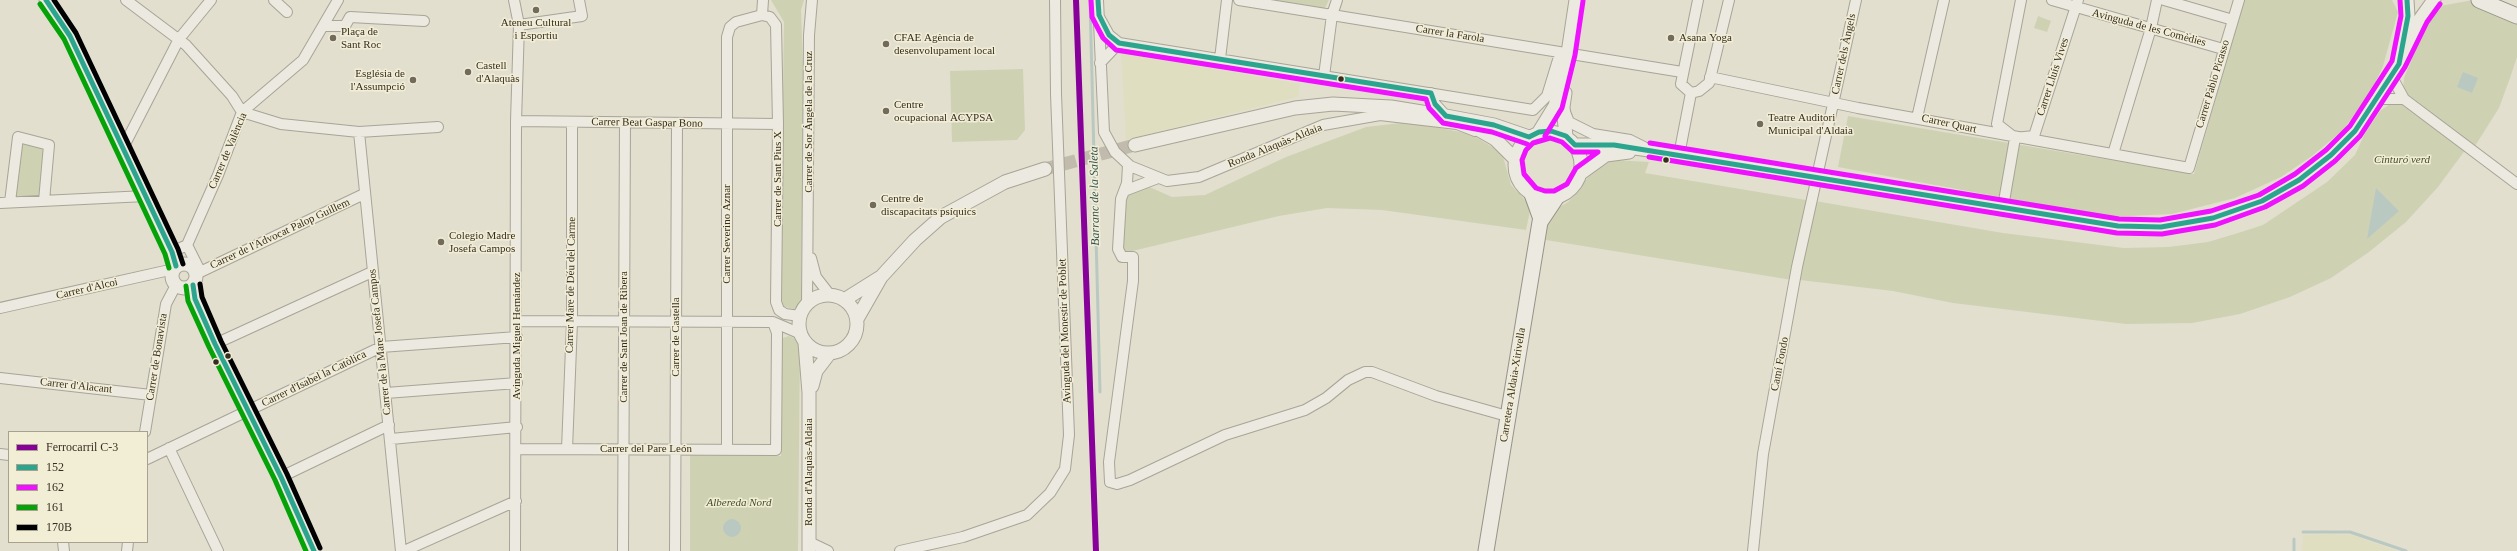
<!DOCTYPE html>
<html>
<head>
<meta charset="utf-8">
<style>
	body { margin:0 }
	#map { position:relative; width:2517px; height:551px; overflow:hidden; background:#e2dfcf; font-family:Georgia,serif }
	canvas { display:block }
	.legend { position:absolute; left:8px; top:431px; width:140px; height:112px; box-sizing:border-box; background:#f2eed6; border:1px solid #a7a18d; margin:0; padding:5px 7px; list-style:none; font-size:12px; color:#362d20 }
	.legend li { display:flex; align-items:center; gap:8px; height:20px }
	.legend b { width:20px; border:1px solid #a7a18d }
</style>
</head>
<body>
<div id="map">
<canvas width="2517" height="551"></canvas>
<ul class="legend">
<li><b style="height:5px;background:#870099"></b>Ferrocarril C-3</li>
<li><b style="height:5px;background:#2ca58f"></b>152</li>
<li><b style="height:5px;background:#ee12fe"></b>162</li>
<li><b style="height:5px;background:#06a308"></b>161</li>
<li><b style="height:5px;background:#000"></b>170B</li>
</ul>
</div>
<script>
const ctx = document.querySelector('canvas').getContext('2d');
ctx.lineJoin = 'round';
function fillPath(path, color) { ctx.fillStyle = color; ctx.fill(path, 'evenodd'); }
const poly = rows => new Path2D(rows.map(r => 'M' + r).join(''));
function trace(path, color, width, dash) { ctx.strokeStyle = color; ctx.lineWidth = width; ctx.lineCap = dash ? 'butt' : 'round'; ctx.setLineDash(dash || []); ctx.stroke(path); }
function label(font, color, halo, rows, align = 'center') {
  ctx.font = font + ' Georgia,serif'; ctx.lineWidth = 3; ctx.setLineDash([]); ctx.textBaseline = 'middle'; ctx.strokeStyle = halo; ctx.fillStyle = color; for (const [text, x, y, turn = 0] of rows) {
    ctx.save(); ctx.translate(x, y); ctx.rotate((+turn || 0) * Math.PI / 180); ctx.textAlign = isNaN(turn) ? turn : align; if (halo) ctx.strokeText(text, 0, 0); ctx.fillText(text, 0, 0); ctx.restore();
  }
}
fillPath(poly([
	[1121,52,1300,84,1298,97,1126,140],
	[2330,534,2353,535,2397,551,2302,551,2303,535]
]), '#e0dec1');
fillPath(poly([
	[771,0,804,0,801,10,804,94,801,280,803,296,799,306,794,309,782,306,780,300,784,22],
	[1261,0,1329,0,1324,10],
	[2244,0,2392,0,2398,12,2383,66,2370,94,2343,130,2312,156,2281,177,2235,198,2172,214,2108,217,1838,167,1848,116,2194,174],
	[2473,0,2517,22,2517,57,2510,78,2499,108,2475,146,2403,91,2404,78,2429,17,2440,6],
	[2038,16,2051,21,2047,32,2034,28],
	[1023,69,1025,130,1017,140,952,142,950,71],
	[2399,98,2466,149,2438,187,2406,222,2369,252,2331,278,2290,297,2240,314,2192,323,2126,324,1953,303,1893,291,1800,280,1815,201,2003,233,2124,248,2168,247,2208,242,2238,233,2263,225,2327,182,2355,155,2365,133,2380,111],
	[1409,122,1471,134,1502,153,1511,185,1528,203,1530,211,1526,230,1382,210,1327,208,1279,216,1124,253,1121,235,1126,197,1132,190,1145,185,1172,197,1205,195,1286,157,1366,127],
	[19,138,48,146,42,197,12,199],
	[1614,160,1649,162,1645,173,1806,200,1792,280,1546,240,1548,220,1556,209,1568,202,1578,192,1591,172,1603,163],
	[789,336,796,339,800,346,798,551,690,551,690,454,781,456,779,347,780,339]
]), '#ced2b3');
fillPath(poly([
	[2463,72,2478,78,2472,93,2457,87],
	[2376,188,2399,211,2367,239],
	'723 528a9 9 0 1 1 18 0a9 9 0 1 1-18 0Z'
]), '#b9c9c1');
trace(poly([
	[1090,0,1100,392],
	[2303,532,2350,532,2406,551],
	[2294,551,2294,539]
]), '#b9c9c1', 3);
trace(poly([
	[1045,169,1135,145]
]), '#c0bbac', 13, [13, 6]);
const minor = poly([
	[126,0,186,45,232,96,242,112],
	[274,0,287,12],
	[514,0,519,25,516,121,515,551],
	[1098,0,1104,132,1115,152,1130,166,1167,181,1199,177,1323,125,1380,115,1457,124,1475,131],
	[1239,0,1332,15,1337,0],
	[2021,0,1997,124,2015,138,2034,136,2078,0],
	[2052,0,2223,49],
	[2164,0,2233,20],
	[762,15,763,0],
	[1099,17,1109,35,1119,43,1533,110,1547,96,1558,60,1568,53],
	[519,25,582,16,579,0],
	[325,26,345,26,350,17,424,21],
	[1220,59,1227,0],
	[1100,63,1119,43],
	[1324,76,1332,15,1682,72],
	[1710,77,1858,108,2189,168,2239,0],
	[1431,93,1435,104,1446,116],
	[1691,93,1699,91,1709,83,1729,0],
	[1691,93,1681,84,1698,0],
	[2378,99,2404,99,2392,77],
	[2404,99,2517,184],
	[242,112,281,124,359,132,438,127],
	[1565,112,1569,122,1593,134,1630,140,1644,147],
	[1917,118,1944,0],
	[516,121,778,124],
	[359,132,401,551],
	[123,148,179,39,211,0],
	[2113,154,2151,28,2157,0],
	[1679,155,1691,93],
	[1128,165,1127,183,1121,199,1118,249,1122,257,1133,257,1133,281,1109,462,1110,482,1117,484,1130,480,1225,435,1305,410,1326,398,1348,380,1365,372,1372,372,1436,396,1507,416],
	[1124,191,1158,178],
	[10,202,18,137,49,145,44,201],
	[0,203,146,196],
	[2003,207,2015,138],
	[187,245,200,271],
	[172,252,187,245,218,175,242,112,303,60,338,0],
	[811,258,816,277,830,295],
	[196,274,364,194],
	[807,304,809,35,812,0],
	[0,308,174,269],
	[517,321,773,322,801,334],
	[215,344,372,272],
	[0,378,151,395],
	[386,393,517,383],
	[145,432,166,304,176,285],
	[391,439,517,427],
	[169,448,218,551],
	[517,449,776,450,777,333,773,322],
	[567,449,572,322,572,122],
	[727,449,727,37,730,27,736,22,762,15,770,17,776,25,778,124,776,302,779,310,785,314,800,316],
	[0,454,9,455],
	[147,459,381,347,517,337],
	[281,477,389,425],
	[63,542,64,551],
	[809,542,828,551],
	[127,551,128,542],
	[404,551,516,501],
	[623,551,625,122],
	[675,551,677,123],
	[900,551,963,537,1027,515,1050,493,1065,469,1069,435,1056,94,1055,0],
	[1753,551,1763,454,1797,267,1856,0]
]);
const tertiary = poly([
	[46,0,70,36,172,252,176,266],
	[2402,48,2408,16,2407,0],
	[1565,93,1563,107,1566,136],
	[1469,124,1495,139,1515,159],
	'1515 165a33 33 0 1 1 66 0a33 33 0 1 1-66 0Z',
	[1539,132,1555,106,1568,53,1576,0],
	[1135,145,1295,108,1333,104,1391,107,1446,116,1494,125,1529,137],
	[1575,145,1614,145,1649,150,2118,226,2161,227,2213,218,2262,201,2299,180,2331,155,2355,131,2378,99,2421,18,2434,0],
	[1581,173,1606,155,1629,152],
	'172 276a12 12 0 1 1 24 0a12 12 0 1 1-24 0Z',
	[193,285,195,299,215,344,281,477,314,551],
	'799 324a29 29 0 1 1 58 0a29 29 0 1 1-58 0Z',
	[844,300,879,278],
	[857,319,881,277,915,240,941,217,1005,182,1045,169],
	[805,343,809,393,809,551],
	[812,386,816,371,829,354]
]);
const secondary = poly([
	[2479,0,2517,16],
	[1532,194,1541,219],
	[1486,551,1540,222,1556,198]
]);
trace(minor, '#a8a497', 12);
trace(tertiary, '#a8a497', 15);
trace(secondary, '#979388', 17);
trace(minor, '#ebe9e0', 10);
trace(tertiary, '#ebe9e0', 13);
trace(secondary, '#ebe9e0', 15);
trace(poly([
	[46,0,70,36,172,252,176,266],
	[1098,0,1099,15,1109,35,1119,43,1431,93,1435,104,1446,116,1494,125,1529,137,1539,132,1551,131,1566,136,1575,145,1614,145,2118,226,2161,227,2213,218,2262,201,2299,180,2331,155,2355,131,2399,64,2408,16,2407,0],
	[193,285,195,299,215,344,281,477,314,551]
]), '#2ca58f', 5);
trace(poly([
	[1091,0,1092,17,1103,38,1116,50,1426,99,1429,108,1443,123,1492,132,1527,144],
	[2405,67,2427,22,2440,4],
	[1545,136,1562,108,1575,55,1583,1],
	[1550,138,1562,142,1573,152,1598,152,1576,168,1567,184,1554,191,1545,191,1536,188,1524,174,1522,160,1526,150,1533,143,1550,138],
	[1650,143,2119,219,2160,220,2211,211,2259,195,2295,174,2326,150,2350,126,2392,61,2401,16,2400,0],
	[1649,157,2117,233,2162,234,2215,225,2265,207,2303,186,2335,161,2360,136,2405,67]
]), '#ee12fe', 5);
trace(poly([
	[40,4,64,39,165,254,169,268],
	[186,286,188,301,209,347,275,480,306,551]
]), '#06a308', 5);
trace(poly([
	[54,0,76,33,178,249,183,264],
	[200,284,202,297,221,341,287,474,320,548]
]), '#000', 5);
trace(poly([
	[1076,0,1096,551]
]), '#870099', 6);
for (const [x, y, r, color] of [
	[536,10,4,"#726b5d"],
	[333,38,4,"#726b5d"],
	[1671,38,4,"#726b5d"],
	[886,44,4,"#726b5d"],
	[468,72,4,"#726b5d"],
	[1341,79,3.5,"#362d20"],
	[413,80,4,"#726b5d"],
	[886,111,4,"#726b5d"],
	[1760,124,4,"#726b5d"],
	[1666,160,3.5,"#362d20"],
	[873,205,4,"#726b5d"],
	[441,242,4,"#726b5d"],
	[228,356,3.5,"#362d20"],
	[216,362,3.5,"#362d20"]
]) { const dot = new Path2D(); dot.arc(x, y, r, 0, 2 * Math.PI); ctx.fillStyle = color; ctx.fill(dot); trace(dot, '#f2eed6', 1.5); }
label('11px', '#362d20', '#f2eed6', [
	["Ateneu Cultural",536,23,"center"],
	["i Esportiu",536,36,"center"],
	["Plaça de",341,32],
	["Sant Roc",341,45],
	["CFAE Agència de",894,38],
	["desenvolupament local",894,51],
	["Asana Yoga",1679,38],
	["Castell",476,66],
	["d'Alaquàs",476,79],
	["Església de",405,74,"right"],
	["l'Assumpció",405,87,"right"],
	["Centre",894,105],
	["ocupacional ACYPSA",894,118],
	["Teatre Auditori",1768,118],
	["Municipal d'Aldaia",1768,131],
	["Centre de",881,199],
	["discapacitats psíquics",881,212],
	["Colegio Madre",449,236],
	["Josefa Campos",449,249]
], 'left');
label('11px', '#362d20', '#f2eed6', [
	["Avinguda de les Comèdies",2149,28,15],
	["Carrer la Farola",1450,34,9],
	["Carrer dels Àngels",1844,54,-78],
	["Carrer Lluís Vives",2053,77,-72],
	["Carrer Pablo Picasso",2213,84,-73],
	["Carrer de Sor Ángela de la Cruz",809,122,-90],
	["Carrer Beat Gaspar Bono",647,123,1],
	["Carrer Quart",1949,124,12],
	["Ronda Alaquàs-Aldaia",1275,146,-22],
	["Carrer de València",228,151,-67],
	["Carrer de Sant Pius X",778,179,-90],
	["Carrer de l'Advocat Palop Guillem",280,234,-25],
	["Carrer Severino Aznar",727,234,-90],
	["Carrer Mare de Déu del Carme",571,285,-89],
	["Carrer d'Alcoi",87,289,-13],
	["Avinguda del Monestir de Poblet",1065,331,-92],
	["Avinguda Miguel Hernández",517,336,-90],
	["Carrer de Sant Joan de Ribera",624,337,-90],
	["Carrer de Castella",676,337,-90],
	["Carrer de la Mare Josefa Campos",380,342,-96],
	["Carrer de Bonavista",157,357,-81],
	["Camí Fondo",1780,364,-79],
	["Carrer d'Isabel la Catòlica",314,379,-26],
	["Carretera Aldaia-Xirivella",1513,385,-81],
	["Carrer d'Alacant",76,386,6],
	["Carrer del Pare León",646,449],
	["Ronda d'Alaquàs-Aldaia",809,472,-90]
]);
label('italic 11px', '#425029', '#f2eed6', [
	["Cinturó verd",2402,160],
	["Albereda Nord",739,503]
]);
label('italic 12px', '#315254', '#f2eed6', [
	["Barranc de la Saleta",1095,196,-91]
]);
</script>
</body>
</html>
